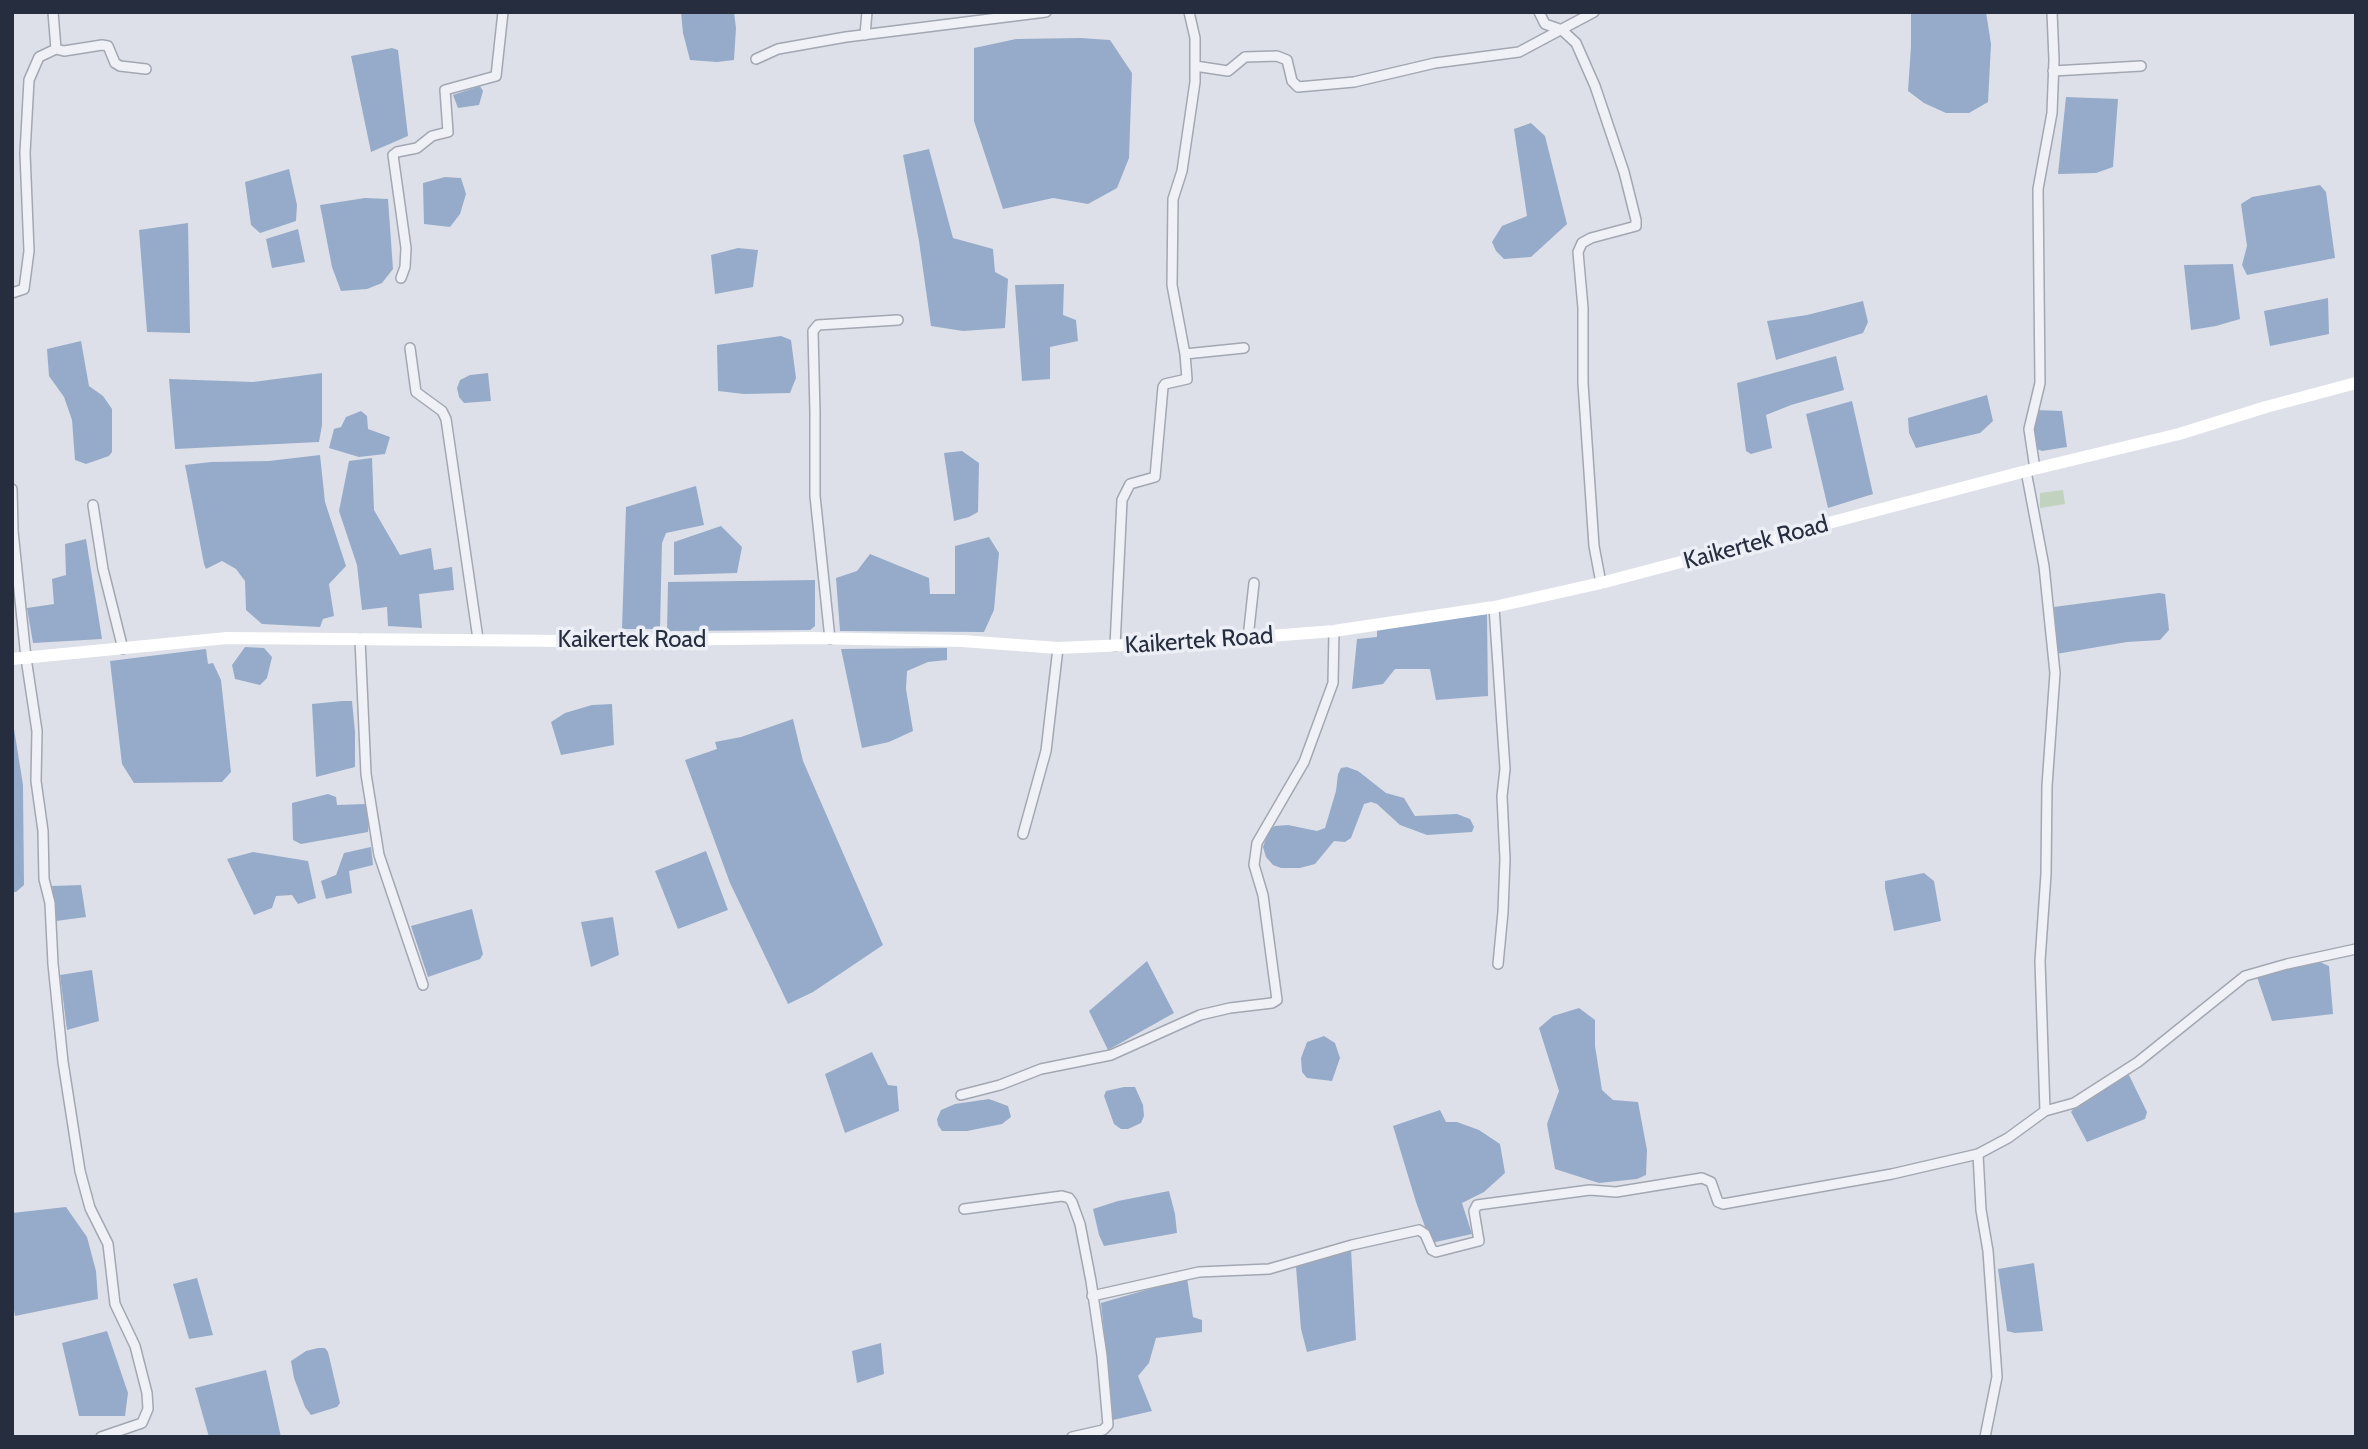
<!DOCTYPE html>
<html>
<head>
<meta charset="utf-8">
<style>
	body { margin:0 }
	#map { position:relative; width:2368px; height:1449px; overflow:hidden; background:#dde0e8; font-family:Cabin,sans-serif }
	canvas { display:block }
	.frame { position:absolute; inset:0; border:14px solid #262d3f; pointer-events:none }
</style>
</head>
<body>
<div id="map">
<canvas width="2368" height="1449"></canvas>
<div class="frame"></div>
</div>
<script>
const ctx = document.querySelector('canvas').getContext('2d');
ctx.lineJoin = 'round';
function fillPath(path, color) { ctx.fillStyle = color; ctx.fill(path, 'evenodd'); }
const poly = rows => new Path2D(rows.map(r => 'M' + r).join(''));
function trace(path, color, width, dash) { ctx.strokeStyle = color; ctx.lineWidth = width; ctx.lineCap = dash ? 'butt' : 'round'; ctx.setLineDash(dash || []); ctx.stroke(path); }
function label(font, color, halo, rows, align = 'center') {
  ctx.font = font + ' Cabin,sans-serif'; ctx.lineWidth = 7; ctx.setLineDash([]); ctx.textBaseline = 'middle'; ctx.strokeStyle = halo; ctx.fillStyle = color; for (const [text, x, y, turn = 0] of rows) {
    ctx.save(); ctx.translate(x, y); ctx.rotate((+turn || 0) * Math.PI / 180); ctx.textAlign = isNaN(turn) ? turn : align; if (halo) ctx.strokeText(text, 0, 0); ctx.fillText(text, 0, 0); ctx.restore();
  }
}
fillPath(poly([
	[2063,490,2065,504,2040,508,2040,493]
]), '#c1d2be');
fillPath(poly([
	[681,12,734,12,736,28,734,60,717,62,690,60,683,33],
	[1911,12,1986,12,1991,44,1988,102,1969,113,1946,113,1924,103,1908,91,1911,46],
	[1080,38,1110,40,1132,73,1129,158,1117,188,1088,204,1053,198,1003,209,974,121,974,48,1016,39],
	[392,48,398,50,408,136,371,152,351,56],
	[480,86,483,91,479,105,458,108,453,95],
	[2066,97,2118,99,2113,167,2096,173,2058,174],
	[1531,123,1545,136,1567,224,1531,257,1504,259,1496,251,1492,242,1502,226,1527,216,1514,129],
	[929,149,953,238,993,249,995,272,1008,279,1005,328,963,331,931,326,919,241,903,155],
	[289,169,297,205,296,221,260,233,251,225,245,182],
	[445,177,461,178,466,194,460,214,450,227,424,224,423,183],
	[2320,185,2326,192,2335,258,2247,275,2242,265,2247,246,2241,204,2252,197],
	[365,198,388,199,393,269,382,283,367,289,341,291,332,267,320,205],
	[188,223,190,333,147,332,139,230],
	[298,229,305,262,272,268,266,239],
	[738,248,758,250,753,287,715,294,711,255],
	[2233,264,2240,319,2216,326,2191,330,2184,265],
	[1064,284,1063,315,1076,320,1078,341,1050,347,1050,379,1022,381,1015,285],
	[2328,298,2329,334,2270,346,2264,311],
	[1863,301,1868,322,1863,333,1776,360,1767,321,1807,315],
	[781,336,791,340,796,378,790,393,744,394,718,391,717,345],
	[81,341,89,386,103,396,112,409,112,452,109,456,86,464,75,460,72,420,64,397,49,376,47,349],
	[1836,356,1844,390,1791,405,1766,415,1772,448,1751,454,1746,451,1737,383],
	[322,373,322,425,319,442,175,449,169,379,253,382],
	[488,373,491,401,464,403,459,397,457,388,460,380,470,375],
	[1987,395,1993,421,1980,433,1916,448,1909,433,1908,418],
	[1852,401,1873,494,1828,508,1806,414],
	[2036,410,2062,411,2067,447,2042,451,2034,448,2031,432],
	[361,411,367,416,368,429,390,437,385,454,359,457,329,448,334,429,341,427,346,417],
	[962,451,979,463,978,512,969,517,954,521,944,453],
	[320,455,325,502,346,566,329,584,334,616,323,619,320,627,262,624,246,610,245,581,236,569,222,561,206,569,204,564,185,465,211,462,269,461],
	[372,458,374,510,400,555,431,548,434,570,452,567,454,590,419,594,422,628,388,626,387,607,362,610,357,565,339,511,349,461],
	[696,486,704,525,666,533,662,543,660,629,622,629,626,507],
	[721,526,742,547,737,573,674,575,674,542],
	[989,537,999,553,994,610,984,632,840,631,836,578,857,571,870,554,929,578,930,594,955,594,955,546],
	[86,539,102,639,33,643,27,608,54,604,52,579,66,575,65,544],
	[815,580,815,626,810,630,667,631,668,582],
	[2159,593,2165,594,2169,630,2160,640,2127,642,2056,654,2054,607],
	[1487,614,1488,696,1436,700,1430,669,1395,669,1383,684,1352,689,1357,639,1377,637,1377,628],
	[245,647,264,648,272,657,267,678,260,685,235,679,232,665],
	[947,648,947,660,928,662,907,671,906,689,913,731,889,742,862,748,841,649],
	[206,649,208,664,213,663,221,680,231,772,222,782,134,783,122,764,110,661],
	[342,701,352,701,355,732,355,767,316,777,312,704],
	[612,704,614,745,561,755,551,722,565,713,592,705],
	[12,716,23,785,24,885,16,892,12,892],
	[793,719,803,761,883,945,813,992,788,1004,730,883,685,760,717,749,715,742,741,737],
	[1347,767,1358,771,1386,793,1404,798,1415,816,1457,814,1470,819,1474,827,1472,832,1427,835,1400,825,1377,804,1371,802,1364,804,1351,838,1345,842,1334,841,1315,864,1300,868,1281,868,1273,865,1266,857,1263,847,1269,830,1275,826,1288,825,1317,831,1325,828,1336,791,1338,774,1341,768],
	[328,794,336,797,337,805,365,804,370,809,368,832,301,844,293,840,292,803],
	[371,847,373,865,349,871,352,893,326,899,321,881,336,875,344,853],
	[706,851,728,910,678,929,655,871],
	[253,852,308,861,316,898,298,904,292,895,276,896,272,908,254,915,227,859],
	[1924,873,1934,881,1941,921,1894,931,1885,888,1885,881],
	[81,885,86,917,56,921,52,886],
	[472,909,483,954,480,959,428,977,411,926],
	[613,917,619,955,591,967,581,922],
	[2313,959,2329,966,2333,1014,2272,1021,2256,974,2271,970,2295,967],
	[1147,961,1174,1013,1108,1050,1089,1011],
	[92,970,99,1021,67,1030,60,975],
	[1579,1008,1595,1020,1595,1046,1602,1090,1613,1100,1638,1102,1647,1150,1646,1175,1637,1179,1599,1183,1555,1169,1547,1124,1559,1091,1539,1028,1553,1016],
	[1324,1036,1335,1043,1340,1058,1332,1081,1307,1078,1302,1072,1301,1058,1307,1042],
	[872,1052,888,1085,897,1086,899,1111,845,1133,825,1074],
	[2127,1071,2147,1112,2145,1119,2087,1142,2071,1112,2077,1104],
	[1124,1087,1135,1087,1143,1105,1144,1116,1141,1123,1128,1129,1121,1129,1114,1124,1104,1096,1106,1091],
	[989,1099,1008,1106,1011,1117,1002,1124,967,1131,942,1131,938,1125,937,1119,941,1110,955,1104],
	[1440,1110,1446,1122,1457,1122,1479,1130,1500,1144,1505,1173,1484,1192,1462,1203,1472,1234,1431,1243,1416,1202,1393,1126],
	[1169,1191,1175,1214,1177,1233,1104,1246,1099,1235,1093,1209,1118,1201],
	[66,1207,87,1237,96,1271,98,1299,15,1316,12,1298,12,1213],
	[1351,1249,1356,1340,1307,1352,1301,1329,1296,1267],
	[2034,1263,2043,1331,2015,1333,2007,1331,1998,1269],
	[197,1278,213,1335,189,1339,173,1284],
	[1187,1278,1193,1317,1202,1320,1202,1332,1156,1338,1149,1363,1138,1376,1152,1411,1113,1420,1101,1303],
	[107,1331,128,1393,125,1416,79,1416,62,1343],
	[881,1343,884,1374,857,1383,852,1351],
	[318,1348,325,1348,328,1352,340,1403,337,1407,311,1415,305,1407,294,1378,291,1361,306,1351],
	[266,1370,281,1437,209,1437,195,1388]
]), '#96abca');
const street = poly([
	[53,12,56,49],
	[1189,12,1195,38,1195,82,1182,171,1173,199,1172,285,1185,354,1244,348],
	[1539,12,1545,24,1562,30,1576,43,1595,86,1624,172,1636,220,1636,226,1591,238,1582,243,1578,252,1583,308,1583,383,1594,546,1601,583],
	[865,35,867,12],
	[756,59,778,49,846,37,1046,12],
	[1195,66,1228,71,1245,57,1277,56,1287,60,1292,81,1298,87,1354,82,1435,63,1519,52,1594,12],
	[2053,71,2141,66],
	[401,278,405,267,406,248,393,155,397,152,417,148,432,136,448,132,445,90,496,76,503,12],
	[12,293,24,289,29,251,25,153,29,80,39,57,56,49,64,51,102,45,108,46,115,63,120,66,146,69],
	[410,348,416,392,442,411,446,419,478,639],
	[2035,469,2029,429,2040,383,2038,189,2052,113,2054,60,2052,12],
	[2026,471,2044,566,2055,673,2047,786,2046,874,2040,961,2045,1111,2074,1103,2138,1062,2245,976,2287,964,2356,949],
	[12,489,13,531,26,658,37,731,36,781,43,831,44,879,50,903,53,964,63,1062,80,1171,90,1208,108,1244,115,1304,135,1346,147,1393,148,1409,142,1423,101,1437],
	[93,505,103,569,123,649],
	[1494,607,1505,769,1502,796,1505,859,1503,912,1498,964],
	[1248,638,1254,583],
	[360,639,366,774,379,855,423,985],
	[830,639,815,496,815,413,813,331,818,325,898,320],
	[1115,646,1122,500,1130,484,1155,477,1163,387,1165,384,1187,379,1185,354],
	[1023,834,1046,751,1058,648],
	[961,1095,1000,1085,1041,1069,1111,1055,1200,1015,1230,1008,1272,1003,1277,1000,1263,895,1254,865,1257,843,1304,762,1333,683,1334,631],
	[1978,1154,1981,1210,1988,1251,1997,1377,1985,1437],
	[964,1209,1062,1196,1069,1198,1072,1202,1080,1224,1091,1281,1102,1356,1108,1425,1103,1430,1072,1437],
	[1092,1296,1199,1272,1269,1269,1352,1245,1419,1230,1425,1234,1432,1250,1436,1252,1479,1241,1474,1211,1477,1205,1590,1190,1616,1192,1702,1178,1711,1182,1718,1202,1723,1204,1892,1174,1978,1154,2008,1138,2045,1111]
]);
trace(street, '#a2a7b2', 12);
trace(street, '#f0f1f6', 9);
trace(poly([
	[12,659,227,638,569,641,809,638,962,641,1058,648,1194,642,1334,631,1494,607,1601,583,2026,471,2179,434,2266,407,2356,383]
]), '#fff', 12);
label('24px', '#262d3f', '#eceff5', [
	["Kaikertek Road",1756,543,-15],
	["Kaikertek Road",632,640],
	["Kaikertek Road",1199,641,-4]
]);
</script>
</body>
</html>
